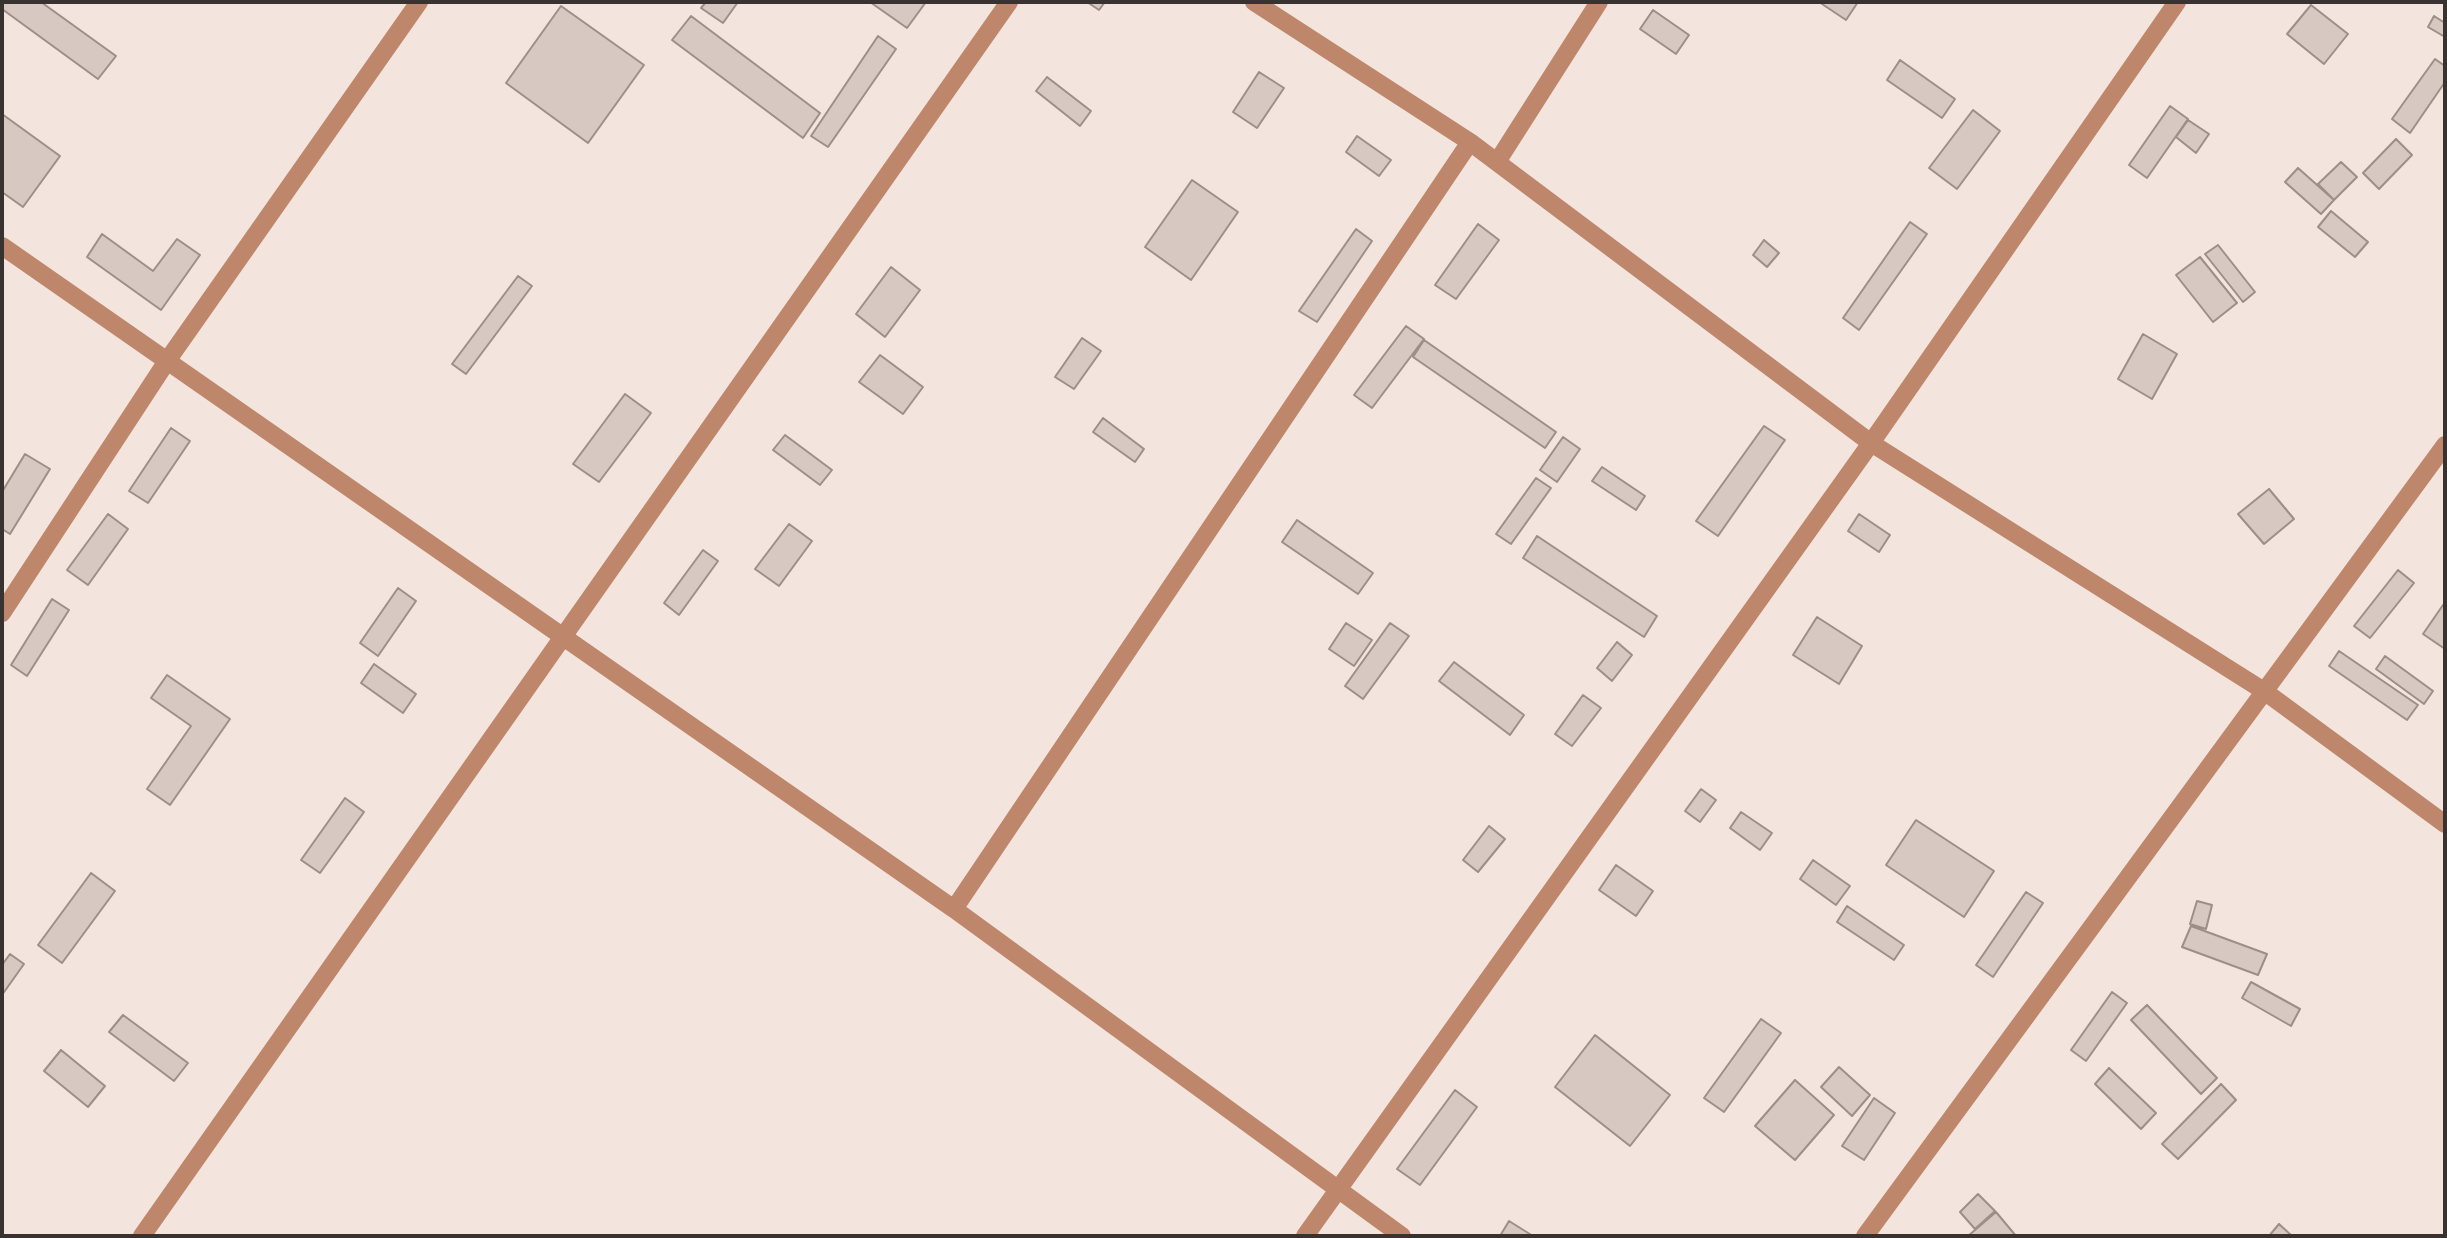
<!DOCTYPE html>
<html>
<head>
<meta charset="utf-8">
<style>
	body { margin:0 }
	#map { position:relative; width:2447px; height:1238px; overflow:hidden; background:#f3e4dd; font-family:Cabin,sans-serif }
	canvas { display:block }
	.frame { position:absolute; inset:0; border:4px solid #383330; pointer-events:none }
</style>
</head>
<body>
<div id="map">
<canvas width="2447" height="1238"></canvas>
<div class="frame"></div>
</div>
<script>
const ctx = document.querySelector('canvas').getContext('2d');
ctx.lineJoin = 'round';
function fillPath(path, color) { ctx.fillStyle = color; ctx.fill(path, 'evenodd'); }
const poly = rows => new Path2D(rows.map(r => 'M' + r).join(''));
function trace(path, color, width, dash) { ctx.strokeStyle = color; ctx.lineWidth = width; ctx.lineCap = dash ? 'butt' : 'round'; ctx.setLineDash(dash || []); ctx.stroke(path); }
const building = poly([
	[2,2,41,2,116,56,98,79,2,9,2,2],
	[706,2,738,2,723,23,701,8,706,2],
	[870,2,926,2,907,28,870,2],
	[1087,2,1105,2,1099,10,1087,2],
	[1819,2,1858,2,1846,20,1819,2],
	[2311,5,2348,34,2324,64,2287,34,2311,5],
	[561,6,644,65,588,143,506,83,561,6],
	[1653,10,1689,35,1676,54,1640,29,1653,10],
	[691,16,820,113,803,138,672,40,691,16],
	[2434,16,2445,23,2445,37,2428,27,2434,16],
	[878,36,896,49,828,147,811,136,878,36],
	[2435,59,2445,66,2445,82,2410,133,2392,119,2435,59],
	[1900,60,1955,99,1942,118,1887,80,1900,60],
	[1259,72,1284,88,1257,128,1233,112,1259,72],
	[1047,77,1091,111,1080,126,1036,91,1047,77],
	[2170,106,2188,119,2147,178,2129,165,2170,106],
	[1973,110,2000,131,1957,189,1929,168,1973,110],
	[2,114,60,156,23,207,2,192,2,114],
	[2188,120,2209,134,2196,153,2176,137,2188,120],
	[1357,136,1391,160,1379,176,1346,152,1357,136],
	[2396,139,2412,155,2379,189,2363,173,2396,139],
	[2341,162,2357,177,2334,200,2318,184,2341,162],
	[2298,168,2334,200,2321,214,2285,182,2298,168],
	[1192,180,1238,212,1191,280,1145,247,1192,180],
	[2331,211,2368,242,2355,257,2318,227,2331,211],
	[1910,222,1927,234,1859,330,1843,318,1910,222],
	[1478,224,1499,240,1456,299,1435,285,1478,224],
	[1356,229,1372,241,1317,322,1299,311,1356,229],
	[102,234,153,271,177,239,200,255,161,310,87,257,102,234],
	[1764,240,1779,253,1767,267,1753,255,1764,240],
	[2218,245,2255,292,2243,302,2205,254,2218,245],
	[2200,257,2237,303,2213,322,2176,275,2200,257],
	[891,267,920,290,885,337,856,314,891,267],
	[518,276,532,286,466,374,452,364,518,276],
	[1406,326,1424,339,1372,408,1354,395,1406,326],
	[2143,334,2177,354,2152,399,2118,379,2143,334],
	[1082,338,1101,351,1074,389,1055,377,1082,338],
	[1424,340,1556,432,1545,448,1413,357,1424,340],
	[880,355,923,387,903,414,859,382,880,355],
	[625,394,651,413,599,482,573,464,625,394],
	[1103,418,1144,449,1135,462,1093,432,1103,418],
	[1764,426,1785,440,1718,536,1696,521,1764,426],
	[171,428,190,441,148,503,129,491,171,428],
	[785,435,832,470,820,485,773,450,785,435],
	[1563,437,1580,449,1557,482,1540,470,1563,437],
	[25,454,50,469,10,534,2,529,2,492,25,454],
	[1602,467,1645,496,1636,510,1592,481,1602,467],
	[1536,478,1551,488,1511,544,1496,534,1536,478],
	[2269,489,2294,519,2264,544,2238,514,2269,489],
	[108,514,128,529,88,585,67,570,108,514],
	[1859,514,1890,535,1879,552,1848,531,1859,514],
	[1297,520,1373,573,1358,594,1282,542,1297,520],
	[789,524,812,541,779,586,755,569,789,524],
	[1537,536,1657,616,1644,637,1523,558,1537,536],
	[703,550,718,561,679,615,664,603,703,550],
	[2398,570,2414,583,2370,638,2354,626,2398,570],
	[398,588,416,601,378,656,360,643,398,588],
	[52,599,69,610,27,676,11,665,52,599],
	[2443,605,2445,606,2445,649,2423,634,2443,605],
	[1817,617,1862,646,1839,684,1793,655,1817,617],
	[1346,623,1372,640,1354,666,1329,649,1346,623],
	[1390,623,1409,636,1363,699,1345,686,1390,623],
	[1617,642,1632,655,1612,681,1597,668,1617,642],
	[2339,651,2418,705,2407,720,2329,666,2339,651],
	[2385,656,2433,691,2424,704,2376,669,2385,656],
	[1454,662,1524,715,1510,735,1439,681,1454,662],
	[374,664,416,694,403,713,361,683,374,664],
	[167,675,230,719,170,805,147,789,191,726,151,698,167,675],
	[1583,695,1601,708,1572,746,1555,734,1583,695],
	[1701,789,1716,800,1700,822,1685,811,1701,789],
	[345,798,364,812,320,873,301,860,345,798],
	[1741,812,1772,833,1760,850,1730,828,1741,812],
	[1916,820,1994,871,1964,917,1886,865,1916,820],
	[1489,826,1505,839,1478,872,1463,860,1489,826],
	[1813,860,1850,886,1836,905,1800,879,1813,860],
	[1616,865,1653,891,1636,916,1599,890,1616,865],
	[91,873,115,891,62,963,38,945,91,873],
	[2026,892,2043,903,1993,977,1976,965,2026,892],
	[2197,901,2212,905,2206,929,2190,924,2197,901],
	[1847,906,1904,945,1894,960,1837,922,1847,906],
	[2191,926,2267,954,2258,975,2182,947,2191,926],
	[10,954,24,964,2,995,2,965,10,954],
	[2251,982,2300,1009,2291,1026,2242,998,2251,982],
	[2112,992,2127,1003,2086,1061,2071,1050,2112,992],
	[2147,1005,2217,1078,2201,1094,2131,1020,2147,1005],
	[123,1015,188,1063,174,1081,109,1032,123,1015],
	[1761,1019,1781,1033,1724,1112,1704,1098,1761,1019],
	[1595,1035,1670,1095,1630,1146,1555,1087,1595,1035],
	[61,1050,105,1086,88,1107,44,1071,61,1050],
	[1839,1067,1870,1095,1852,1116,1821,1087,1839,1067],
	[2109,1068,2156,1113,2141,1129,2095,1084,2109,1068],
	[1795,1080,1834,1115,1795,1160,1755,1126,1795,1080],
	[2221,1084,2236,1100,2178,1159,2162,1144,2221,1084],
	[1455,1090,1477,1107,1420,1185,1397,1169,1455,1090],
	[1874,1098,1895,1113,1864,1160,1842,1146,1874,1098],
	[1978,1194,1995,1211,1975,1229,1960,1212,1978,1194],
	[1996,1212,2016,1236,1968,1236,1996,1212],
	[1509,1221,1533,1236,1500,1236,1509,1221],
	[2279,1224,2292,1236,2269,1236,2279,1224]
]);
fillPath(building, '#d7c9c2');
trace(building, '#9c8f88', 2);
trace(poly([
	[1254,2,1470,142,1871,443,2264,691,2445,824],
	[1497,162,1599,2],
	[2,246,954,909,1402,1236],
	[2,613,167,361,419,2],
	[954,909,1470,142],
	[142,1236,1009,2],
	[1305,1236,1871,443,2177,2],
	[1865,1236,2445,445]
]), '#be866a', 18);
</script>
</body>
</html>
